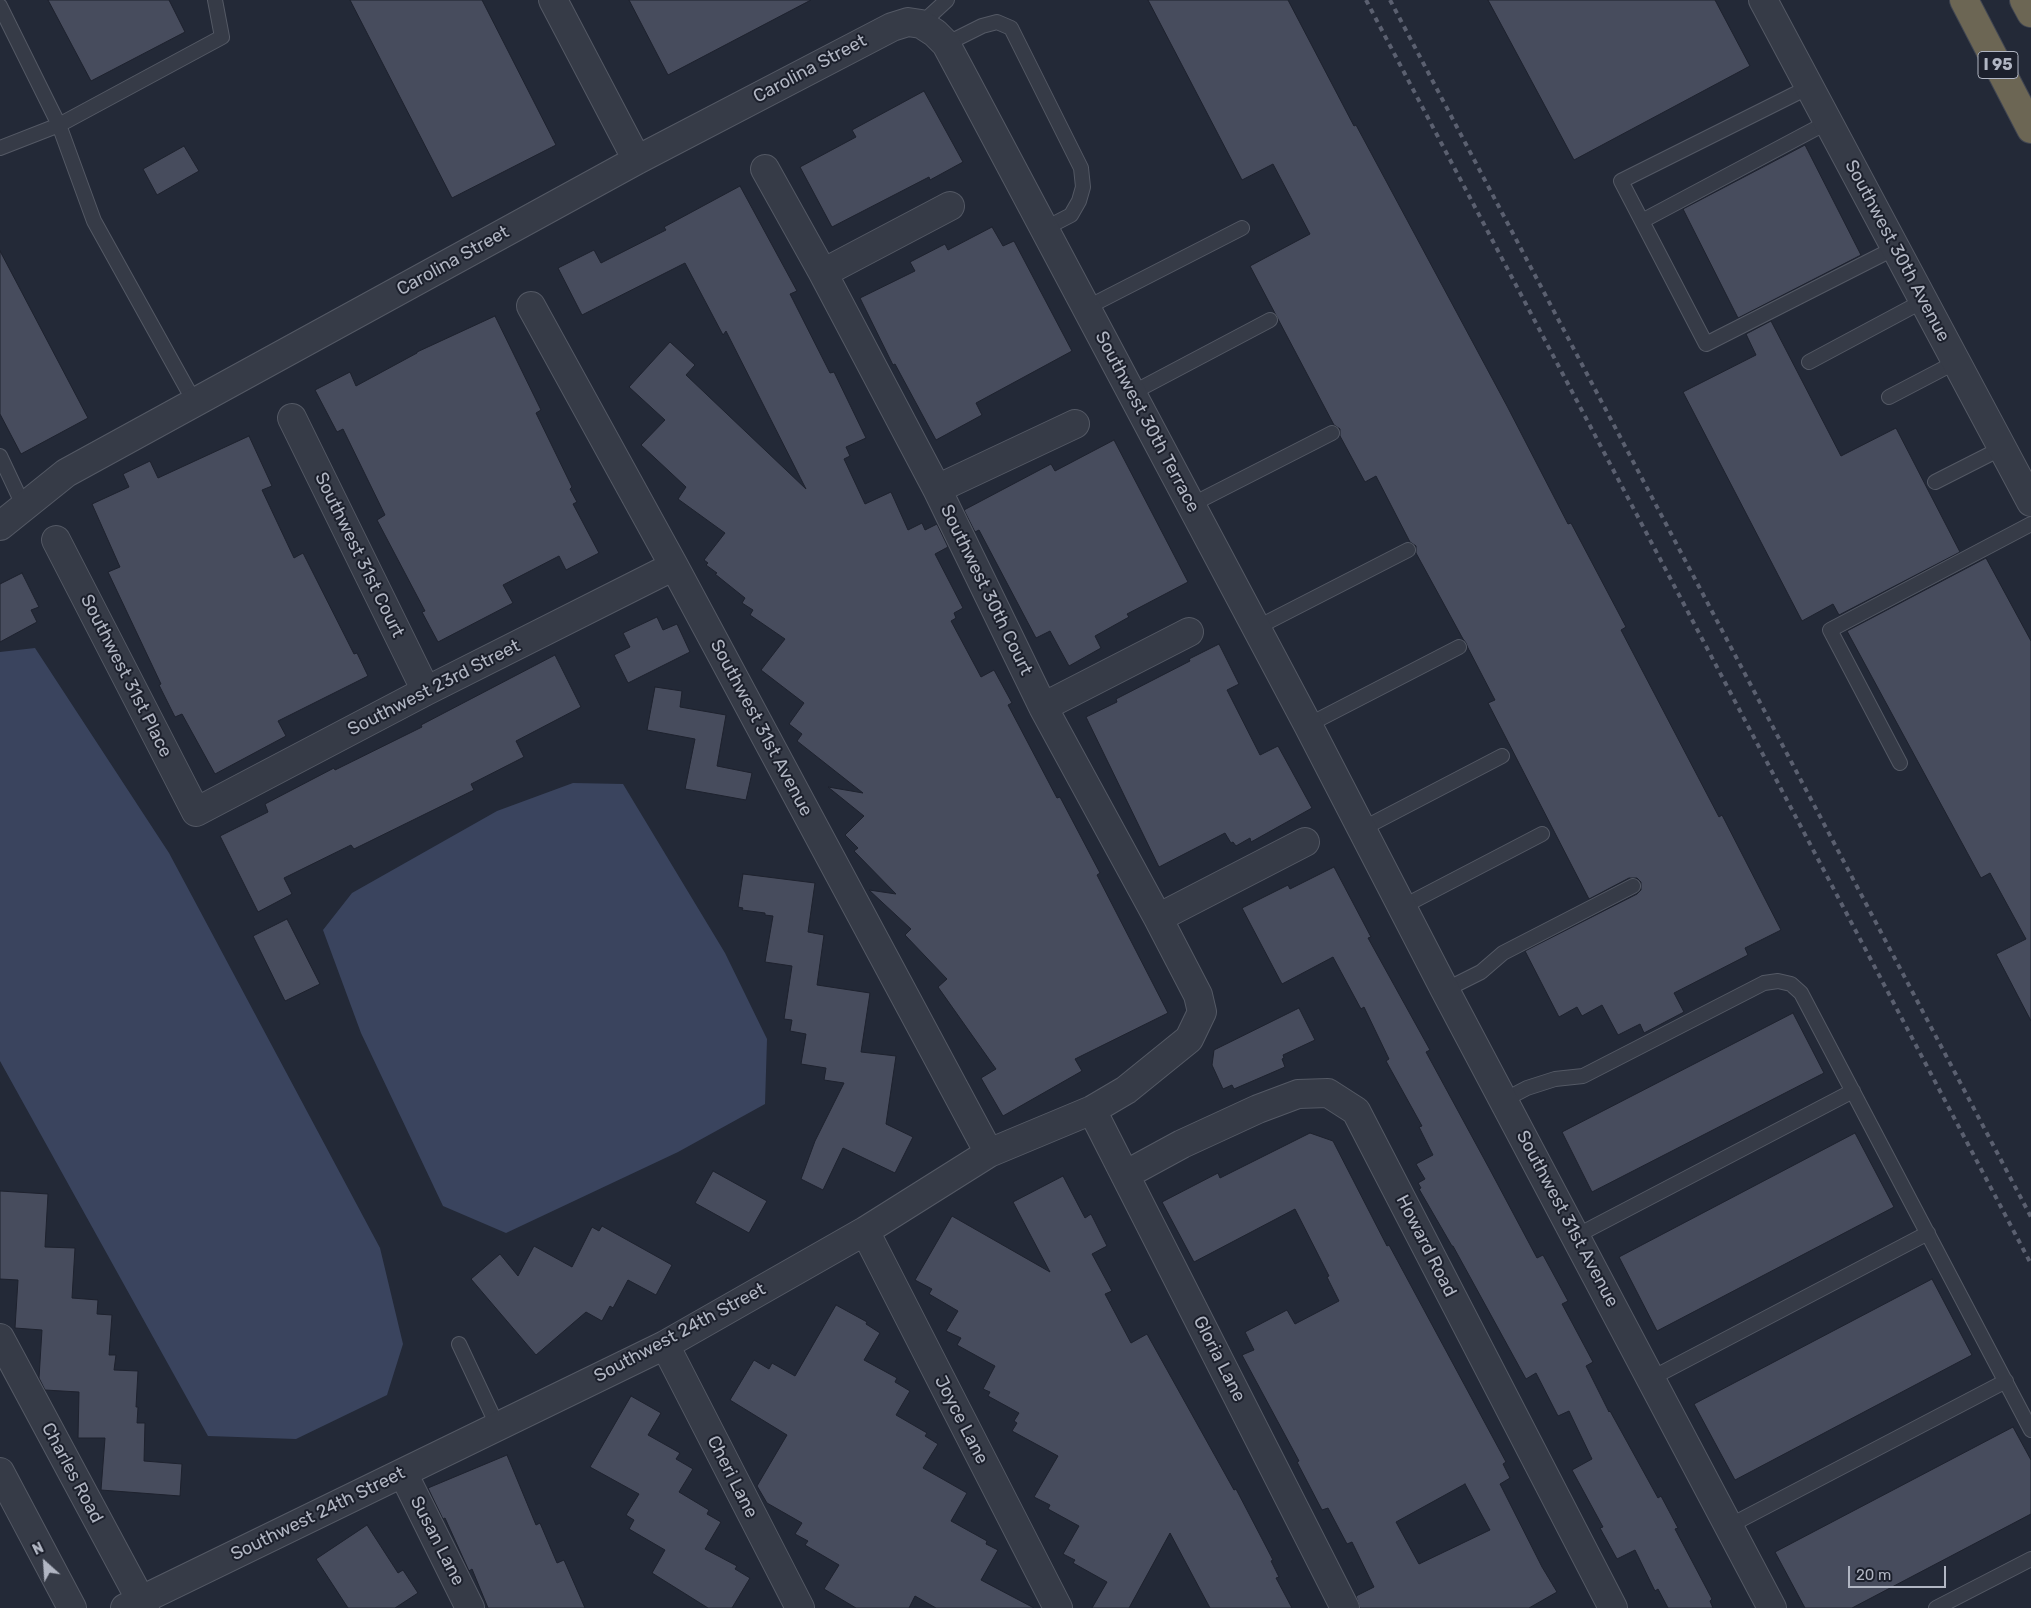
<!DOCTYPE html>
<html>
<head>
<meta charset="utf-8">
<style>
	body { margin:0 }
	#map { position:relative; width:2031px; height:1608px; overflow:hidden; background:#232937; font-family:Rubik,sans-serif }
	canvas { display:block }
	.north { position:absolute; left:20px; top:1538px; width:50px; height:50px; -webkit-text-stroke:4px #1c202c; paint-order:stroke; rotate:334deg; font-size:14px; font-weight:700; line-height:20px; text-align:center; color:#b1b6c3 }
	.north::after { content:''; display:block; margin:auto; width:18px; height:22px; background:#b1b6c3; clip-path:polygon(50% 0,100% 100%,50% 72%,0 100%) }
	.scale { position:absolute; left:1848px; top:1566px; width:98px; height:22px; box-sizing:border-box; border:2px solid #b1b6c3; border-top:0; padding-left:6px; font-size:15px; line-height:18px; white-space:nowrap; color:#b1b6c3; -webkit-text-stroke:4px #1c202c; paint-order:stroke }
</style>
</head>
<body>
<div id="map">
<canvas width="2031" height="1608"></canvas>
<div class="north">N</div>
<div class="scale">20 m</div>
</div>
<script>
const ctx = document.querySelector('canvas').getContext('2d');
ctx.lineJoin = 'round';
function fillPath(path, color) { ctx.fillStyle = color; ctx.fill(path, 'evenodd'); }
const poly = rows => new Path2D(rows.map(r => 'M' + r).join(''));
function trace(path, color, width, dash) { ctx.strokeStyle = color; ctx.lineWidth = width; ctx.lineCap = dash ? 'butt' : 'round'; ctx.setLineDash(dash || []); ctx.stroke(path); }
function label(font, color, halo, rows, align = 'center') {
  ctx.font = font + ' Rubik,sans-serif'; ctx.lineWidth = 4; ctx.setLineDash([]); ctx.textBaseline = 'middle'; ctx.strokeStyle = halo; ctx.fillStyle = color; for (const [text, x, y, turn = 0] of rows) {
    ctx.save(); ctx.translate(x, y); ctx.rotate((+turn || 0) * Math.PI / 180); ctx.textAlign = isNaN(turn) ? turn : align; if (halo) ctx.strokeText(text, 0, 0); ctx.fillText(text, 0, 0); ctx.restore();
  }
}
fillPath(poly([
	[35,648,169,853,380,1248,403,1344,387,1395,296,1439,208,1436,0,1061,0,652],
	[573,783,623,784,725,953,767,1039,765,1104,678,1152,506,1233,443,1206,361,1033,323,930,352,893,497,811]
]), '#3a445e');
const building = poly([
	[48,0,169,0,185,32,91,81,48,0],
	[350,0,482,0,556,145,452,198,350,0],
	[629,0,811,0,668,75,629,0],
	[1148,0,1288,0,1354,126,1356,125,1507,406,1568,524,1571,523,1626,627,1621,630,1719,817,1722,815,1781,930,1745,948,1748,955,1674,993,1684,1012,1644,1033,1640,1024,1618,1035,1602,1005,1582,1016,1577,1007,1559,1017,1525,951,1637,894,1641,890,1641,882,1637,878,1629,878,1589,899,1488,703,1495,700,1468,648,1466,643,1463,639,1416,553,1416,546,1410,542,1376,476,1365,482,1340,436,1340,429,1334,425,1250,266,1310,234,1273,164,1242,180,1148,0],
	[1488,0,1715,0,1750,66,1574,160,1488,0],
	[924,91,963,162,930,180,929,177,832,227,800,167,856,137,852,130,924,91],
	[1805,145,1861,255,1738,318,1683,209,1805,145],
	[184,146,199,171,157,195,143,169,184,146],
	[740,186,797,291,790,294,830,373,834,372,866,438,846,447,850,456,844,459,865,504,891,492,908,530,922,523,925,530,937,524,948,547,935,554,963,608,954,613,956,618,951,621,981,677,994,670,1012,703,1008,705,1057,798,1060,797,1100,873,1097,875,1168,1013,1075,1059,1082,1071,1003,1116,981,1078,996,1069,938,987,947,979,905,935,911,929,869,890,896,894,854,851,858,848,845,835,864,816,828,787,863,793,797,741,802,734,789,724,804,703,761,670,785,639,750,615,753,610,742,603,745,598,715,574,717,573,706,565,708,563,704,560,725,533,678,499,686,487,641,445,665,420,629,387,670,342,695,365,686,375,806,489,726,331,723,335,685,263,582,315,558,268,594,250,601,263,666,230,664,227,740,186],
	[992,227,1003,246,1014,241,1072,351,976,403,982,415,936,440,895,364,893,365,860,298,915,271,910,262,945,244,948,250,992,227],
	[0,251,88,418,21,454,0,414,0,251],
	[495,316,541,410,536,413,572,487,570,489,577,502,573,504,599,553,566,570,559,556,503,585,513,603,438,642,422,612,425,611,377,520,385,515,343,429,337,432,315,390,350,372,356,386,417,353,417,352,495,316],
	[1771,321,1841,456,1896,428,1960,552,1839,615,1833,604,1802,621,1683,392,1756,355,1746,334,1771,321],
	[249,436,272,486,262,490,294,558,303,553,354,654,357,653,368,676,278,721,286,736,215,774,182,714,175,717,159,685,161,684,108,572,120,567,92,504,129,487,123,474,150,461,158,478,249,436],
	[1114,440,1188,582,1127,614,1129,617,1095,636,1101,648,1069,666,1050,631,1036,638,979,530,975,532,964,510,1051,464,1055,471,1114,440],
	[1986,558,2031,641,2031,1021,1996,954,2026,939,1990,873,1981,878,1847,631,1986,558],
	[22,573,39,607,31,610,37,622,0,642,0,584,22,573],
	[657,617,663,630,677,624,690,652,628,683,614,655,630,647,623,633,657,617],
	[1219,644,1239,684,1227,690,1260,755,1278,746,1312,808,1251,842,1250,838,1236,846,1233,842,1231,843,1225,833,1159,867,1086,717,1117,702,1116,699,1190,661,1189,659,1219,644],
	[555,655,581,707,516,741,524,757,471,784,474,790,354,849,351,845,284,878,292,894,258,912,220,836,268,812,265,804,334,768,335,770,422,727,421,725,555,655],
	[655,687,682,691,680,707,726,715,717,766,752,773,746,800,685,789,695,739,647,730,655,687],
	[1334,867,1371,937,1368,938,1430,1050,1426,1052,1489,1168,1537,1258,1543,1255,1568,1301,1562,1304,1593,1362,1586,1366,1609,1412,1610,1411,1658,1498,1661,1496,1678,1528,1675,1529,1712,1599,1710,1601,1713,1608,1668,1608,1658,1589,1655,1591,1635,1550,1617,1559,1600,1528,1603,1527,1572,1470,1592,1459,1569,1411,1558,1416,1536,1373,1526,1379,1453,1246,1452,1246,1419,1189,1421,1188,1418,1183,1425,1179,1416,1164,1433,1155,1419,1127,1422,1126,1386,1061,1389,1059,1364,1007,1361,1009,1333,957,1282,984,1242,908,1288,885,1290,889,1334,867],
	[743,874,815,883,808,932,824,935,817,985,870,993,861,1052,896,1056,886,1124,913,1137,895,1173,843,1148,823,1190,801,1179,815,1141,844,1083,824,1080,826,1068,801,1064,806,1034,790,1031,792,1020,784,1019,792,966,765,962,773,916,765,915,765,913,742,910,743,908,738,907,743,874],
	[287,919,320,984,285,1001,253,936,287,919],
	[1299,1008,1315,1040,1283,1055,1284,1058,1282,1059,1285,1067,1234,1089,1232,1085,1223,1089,1212,1065,1214,1050,1299,1008],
	[1793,1013,1824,1073,1592,1192,1562,1132,1793,1013],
	[1310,1133,1333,1141,1387,1246,1389,1245,1506,1462,1503,1464,1510,1478,1500,1484,1542,1567,1557,1592,1529,1608,1360,1608,1356,1596,1374,1587,1352,1542,1347,1544,1328,1508,1322,1510,1297,1462,1299,1461,1242,1355,1254,1350,1245,1332,1287,1310,1295,1324,1339,1301,1327,1277,1329,1276,1295,1209,1194,1262,1162,1202,1218,1173,1220,1178,1310,1133],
	[1465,1484,1490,1530,1419,1564,1396,1522,1465,1484],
	[1855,1133,1894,1207,1657,1331,1619,1257,1855,1133],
	[713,1171,767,1201,749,1233,695,1203,713,1171],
	[1063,1176,1085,1218,1091,1214,1107,1246,1092,1254,1112,1291,1105,1294,1131,1343,1147,1334,1234,1490,1236,1489,1273,1560,1271,1561,1279,1577,1276,1578,1292,1608,1210,1608,1170,1533,1129,1608,1092,1608,1107,1582,1073,1563,1075,1560,1063,1554,1079,1526,1048,1509,1050,1505,1034,1497,1058,1456,1012,1431,1017,1423,1014,1421,1019,1413,988,1396,990,1392,983,1389,995,1366,957,1345,961,1338,946,1331,958,1311,929,1294,932,1289,915,1280,952,1216,1050,1272,1013,1202,1063,1176],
	[0,1191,48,1194,45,1247,75,1248,72,1298,98,1300,97,1314,112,1315,109,1355,116,1355,114,1370,138,1371,136,1407,138,1407,137,1423,145,1423,144,1461,182,1464,180,1496,101,1490,105,1438,78,1438,79,1392,45,1390,39,1378,42,1330,15,1328,18,1280,0,1279,0,1191],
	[602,1226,672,1265,656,1295,628,1280,613,1308,610,1306,602,1321,586,1312,536,1355,471,1279,500,1254,518,1276,534,1246,572,1267,592,1227,599,1231,602,1226],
	[1932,1279,1972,1355,1735,1480,1694,1404,1932,1279],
	[836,1305,867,1322,866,1324,880,1333,864,1360,897,1378,895,1382,910,1391,896,1415,927,1433,925,1436,938,1444,923,1468,967,1493,951,1521,987,1541,986,1544,998,1550,981,1580,1034,1608,936,1608,915,1596,909,1608,856,1608,824,1589,839,1565,805,1545,808,1541,795,1534,802,1523,767,1503,757,1486,787,1435,730,1400,754,1360,769,1369,772,1363,795,1376,836,1305],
	[631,1396,661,1413,648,1435,680,1453,676,1459,693,1469,679,1492,709,1510,707,1514,721,1522,705,1549,737,1566,735,1569,750,1578,732,1608,708,1608,652,1573,665,1550,629,1529,634,1520,626,1515,639,1494,590,1467,631,1396],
	[2013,1427,2031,1460,2031,1514,1852,1608,1805,1608,1775,1552,2013,1427],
	[507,1455,536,1525,540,1523,557,1563,564,1560,585,1608,488,1608,472,1569,469,1571,445,1518,443,1519,428,1488,507,1455],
	[367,1525,398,1573,403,1570,418,1593,395,1608,348,1608,316,1559,367,1525]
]);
fillPath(building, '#474c5d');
trace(building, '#1e222e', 1);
const service = poly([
	[0,6,59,125,222,37,215,0],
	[921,24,947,0],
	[946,44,982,26,997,22,1011,28,1081,168,1083,187,1079,201,1071,215,1044,229],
	[1809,87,1621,181,1706,344,1895,248],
	[0,148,59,125,94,221,195,403],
	[1642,221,1828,122],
	[1086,308,1242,228],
	[1809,362,1923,301],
	[1132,393,1270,320],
	[1889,397,1956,362],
	[0,456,24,507],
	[1935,482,2002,448],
	[1191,505,1332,433],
	[1256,628,1408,550],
	[1308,725,1459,647],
	[1900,763,1830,630,2031,524],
	[1362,829,1502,756],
	[1402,907,1542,834],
	[1445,990,1481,972,1503,953,1633,886],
	[1504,1100,1527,1088,1555,1079,1583,1076,1764,983,1778,981,1791,984,1801,993,2031,1430],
	[1576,1236,1853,1091],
	[459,1344,498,1427],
	[1652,1378,1928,1233],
	[1729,1526,2006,1381],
	[1936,1608,2031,1559]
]);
const minor = poly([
	[553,0,637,160],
	[1763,0,2031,502],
	[823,273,950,206],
	[531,306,674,566,989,1153],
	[292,418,426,691],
	[937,489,1075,424],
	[0,526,66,473,637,160,892,27,908,22,921,24,935,33,946,44,961,72,1308,725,1445,990,1772,1608],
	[56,540,196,812,426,691,674,566],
	[1043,707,1189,632],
	[1158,918,1305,842],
	[1092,1110,1345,1608],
	[1125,1175,1182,1144,1258,1109,1298,1094,1328,1093,1356,1111,1613,1608],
	[865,1231,1058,1608],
	[0,1338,145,1608],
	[665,1345,800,1608],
	[403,1473,470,1608],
	[125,1608,665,1345,865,1231,989,1153,1092,1110,1126,1090,1189,1039,1202,1012,1198,995,1158,918,1043,707,937,489,823,273,765,169]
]);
const tertiary = poly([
	[0,1472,72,1608]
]);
const motorway = poly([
	[1964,0,2031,129],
	[2024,0,2031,13]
]);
trace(service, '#545965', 16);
trace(minor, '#545965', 30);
trace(tertiary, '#545965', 30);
trace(motorway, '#414652', 30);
trace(service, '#363b47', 14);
trace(minor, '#363b47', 28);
trace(tertiary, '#363b47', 28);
trace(motorway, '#6c6654', 28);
trace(poly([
	[1366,0,2031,1264],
	[1390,0,2031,1217]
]), '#5b6070', 4, [5, 5]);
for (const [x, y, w] of [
	[1998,65,40]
]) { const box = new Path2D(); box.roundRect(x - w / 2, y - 13.5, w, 27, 4); ctx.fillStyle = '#1c202c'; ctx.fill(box); trace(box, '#b1b6c3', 1); }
label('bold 16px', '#b1b6c3', null, [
	["I 95",1998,65]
]);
label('18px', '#b1b6c3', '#1c202c', [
	["Carolina Street",810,69,-28],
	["Southwest 30th Avenue",1897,251,62],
	["Carolina Street",453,261,-29],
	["Southwest 30th Terrace",1147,422,62],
	["Southwest 31st Court",359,555,64],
	["Southwest 30th Court",986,590,64],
	["Southwest 31st Place",126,676,63],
	["Southwest 23rd Street",434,688,-27],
	["Southwest 31st Avenue",761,728,62],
	["Southwest 31st Avenue",1567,1219,62],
	["Howard Road",1426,1246,63],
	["Southwest 24th Street",680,1333,-28],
	["Gloria Lane",1219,1359,63],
	["Joyce Lane",961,1420,63],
	["Charles Road",72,1473,62],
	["Cheri Lane",732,1477,63],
	["Southwest 24th Street",318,1514,-26],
	["Susan Lane",437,1541,63]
]);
</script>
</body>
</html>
